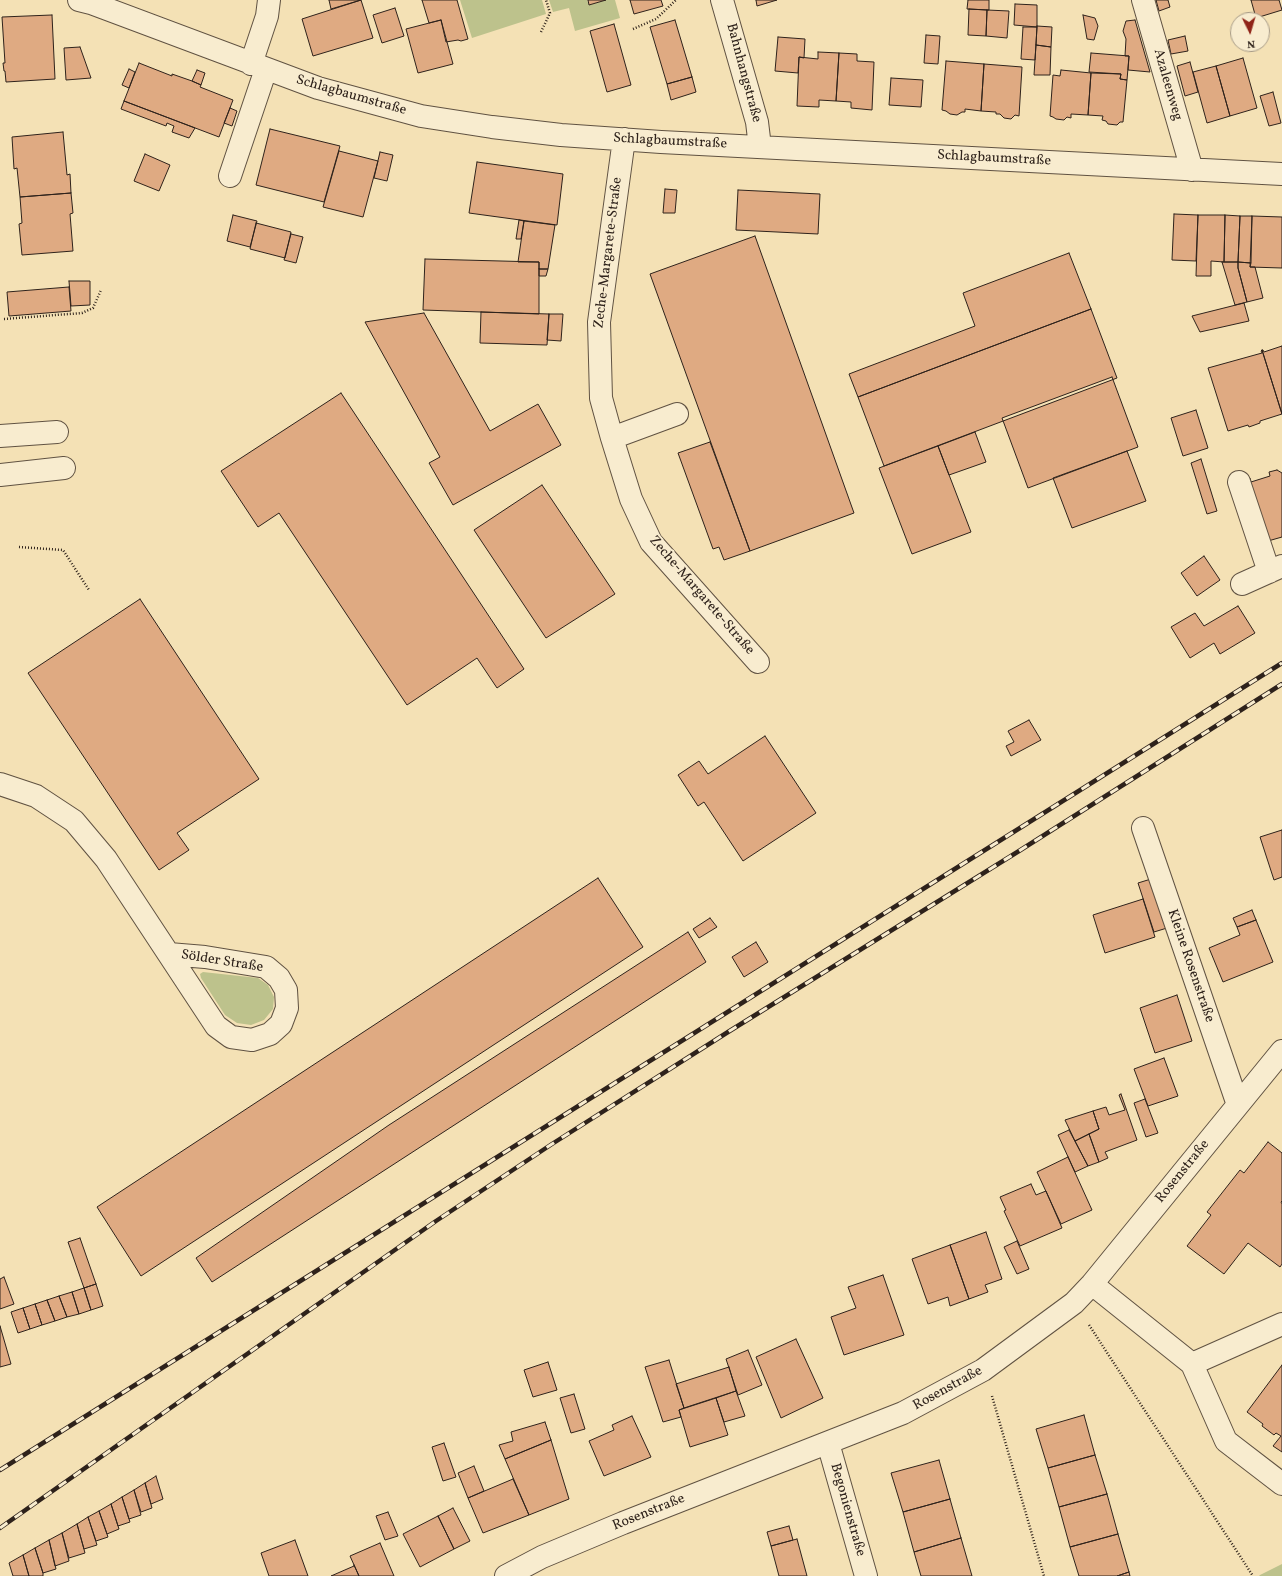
<!DOCTYPE html>
<html>
<head>
<meta charset="utf-8">
<style>
	body { margin:0 }
	#map { position:relative; width:1282px; height:1576px; overflow:hidden; background:#f4e1b5; font-family:Vollkorn,serif }
	canvas { display:block }
	.north { position:absolute; left:1230px; top:12px; width:40px; height:40px; box-sizing:border-box; background:#f8eccf; border:1px solid #a79b87; border-radius:50%; rotate:175deg; font-size:11px; font-weight:700; line-height:16px; text-align:center; color:#2e221b }
	.north::after { content:''; display:block; margin:auto; width:14px; height:18px; background:#8f2418; clip-path:polygon(50% 0,100% 100%,50% 72%,0 100%) }
</style>
</head>
<body>
<div id="map">
<canvas width="1282" height="1576"></canvas>
<div class="north">N</div>
</div>
<script>
const ctx = document.querySelector('canvas').getContext('2d');
ctx.lineJoin = 'round';
function fillPath(path, color) { ctx.fillStyle = color; ctx.fill(path, 'evenodd'); }
const poly = rows => new Path2D(rows.map(r => 'M' + r).join(''));
function trace(path, color, width, dash) { ctx.strokeStyle = color; ctx.lineWidth = width; ctx.lineCap = dash ? 'butt' : 'round'; ctx.setLineDash(dash || []); ctx.stroke(path); }
function label(font, color, halo, rows, align = 'center') {
  ctx.font = font + ' Vollkorn,serif'; ctx.lineWidth = 4; ctx.setLineDash([]); ctx.textBaseline = 'middle'; ctx.strokeStyle = halo; ctx.fillStyle = color; for (const [text, x, y, turn = 0] of rows) {
    ctx.save(); ctx.translate(x, y); ctx.rotate((+turn || 0) * Math.PI / 180); ctx.textAlign = isNaN(turn) ? turn : align; if (halo) ctx.strokeText(text, 0, 0); ctx.fillText(text, 0, 0); ctx.restore();
  }
}
fillPath(poly([
	[460,0,542,0,546,14,472,38],
	[549,0,587,0,589,5,606,0,615,0,620,18,575,31,569,8,553,12],
	[203,972,258,978,268,985,274,997,273,1009,264,1020,251,1025,237,1023,225,1015,201,978,200,974],
	[1282,1564,1282,1576,1259,1576,1260,1575]
]), '#bdc28c');
const building = poly([
	[329,0,361,0,331,9,329,0],
	[361,0,373,38,313,56,302,19,361,0],
	[422,0,457,0,468,39,461,41,458,40,446,42,441,20,429,23,422,0],
	[588,0,606,0,589,5,588,0],
	[630,0,661,0,663,6,634,14,630,0],
	[756,0,777,0,757,6,756,0],
	[968,0,989,0,989,10,967,9,968,0],
	[1156,0,1168,0,1170,7,1159,11,1156,0],
	[1251,0,1279,0,1282,10,1256,18,1251,0],
	[1015,4,1037,5,1037,27,1014,25,1015,4],
	[395,8,404,36,382,43,373,15,395,8],
	[969,9,987,10,986,36,968,35,969,9],
	[987,10,1009,11,1007,38,986,36,987,10],
	[52,15,55,79,6,82,5,71,4,71,3,63,5,63,2,17,52,15],
	[1083,15,1095,18,1098,26,1094,40,1087,39,1083,15],
	[441,20,453,64,418,73,406,29,441,20],
	[675,20,692,77,667,84,650,27,675,20],
	[1135,20,1150,72,1128,70,1129,56,1125,56,1126,39,1123,31,1126,21,1135,20],
	[614,24,631,85,607,92,590,31,614,24],
	[1037,26,1052,27,1051,47,1036,45,1037,26],
	[1023,27,1037,27,1035,60,1021,59,1023,27],
	[926,35,940,36,938,64,924,63,926,35],
	[1185,36,1188,51,1171,54,1168,40,1185,36],
	[778,37,805,39,804,58,799,57,798,73,775,71,778,37],
	[1036,45,1051,47,1050,75,1034,75,1036,45],
	[80,47,91,78,66,80,64,48,80,47],
	[818,52,839,53,836,101,819,100,819,107,797,106,799,57,818,59,818,52],
	[839,53,857,54,857,61,874,62,872,110,851,108,851,102,836,101,839,53],
	[1091,53,1129,56,1127,80,1120,79,1121,74,1089,72,1091,53],
	[1243,58,1257,108,1230,116,1216,66,1243,58],
	[946,61,984,64,981,111,965,109,965,112,962,112,957,115,950,114,946,111,942,110,946,61],
	[1190,62,1198,92,1185,96,1177,66,1190,62],
	[139,63,172,76,172,74,192,81,201,85,200,87,233,100,219,137,124,101,139,63],
	[984,64,1022,67,1019,116,1015,115,1011,119,1004,118,1000,114,996,114,996,112,981,111,984,64],
	[1216,66,1230,116,1207,123,1193,72,1216,66],
	[129,69,135,72,129,88,122,85,129,69],
	[197,70,205,73,201,85,192,81,197,70],
	[1061,70,1091,73,1088,115,1071,114,1071,118,1067,117,1064,120,1056,119,1053,117,1050,116,1053,75,1060,76,1061,70],
	[1091,73,1121,74,1120,79,1127,80,1123,122,1120,122,1117,125,1108,124,1106,121,1102,120,1103,116,1088,115,1091,73],
	[692,77,696,92,671,100,667,84,692,77],
	[891,78,923,80,921,107,889,105,891,78],
	[1273,92,1281,123,1269,126,1260,96,1273,92],
	[124,101,195,128,189,138,172,132,174,126,167,123,166,126,121,109,124,101],
	[230,108,237,111,232,126,224,123,230,108],
	[270,129,340,146,324,202,256,185,270,129],
	[63,132,67,175,70,174,71,193,20,197,17,168,14,169,12,137,63,132],
	[339,151,378,161,363,217,323,207,339,151],
	[380,152,393,155,387,181,374,178,380,152],
	[145,154,170,165,159,191,134,181,145,154],
	[477,162,563,174,557,225,469,213,477,162],
	[665,189,677,190,675,213,663,213,665,189],
	[738,190,820,194,818,234,736,230,738,190],
	[71,193,73,213,70,214,73,251,22,255,19,224,22,223,20,197,71,193],
	[1174,214,1198,215,1196,261,1172,260,1174,214],
	[233,215,257,221,250,247,227,241,233,215],
	[1198,215,1225,215,1224,262,1211,261,1211,276,1196,276,1198,215],
	[1225,215,1240,216,1238,262,1224,262,1225,215],
	[1240,216,1252,216,1251,263,1238,262,1240,216],
	[1252,216,1282,217,1282,268,1250,267,1252,216],
	[519,220,524,221,521,239,516,239,519,220],
	[524,221,555,225,548,269,539,269,539,262,518,262,524,221],
	[256,223,291,232,285,258,250,249,256,223],
	[291,234,303,237,296,263,284,260,291,234],
	[755,236,854,513,750,551,650,274,755,236],
	[1069,253,1091,309,858,397,849,374,975,326,963,293,1069,253],
	[425,259,539,262,539,314,423,310,425,259],
	[1222,262,1238,262,1238,268,1247,302,1235,305,1222,262],
	[1238,262,1251,263,1250,267,1255,267,1263,298,1247,302,1238,268,1238,262],
	[539,269,548,269,546,276,539,276,539,269],
	[69,281,90,281,90,305,71,306,69,281],
	[69,287,71,311,9,316,7,292,69,287],
	[1244,303,1249,321,1200,332,1192,316,1244,303],
	[1091,309,1117,378,884,466,858,397,1091,309],
	[481,312,549,314,547,345,480,343,481,312],
	[424,313,490,431,538,404,561,445,453,505,429,463,440,457,365,322,424,313],
	[549,314,563,314,561,341,547,340,549,314],
	[1282,346,1282,414,1262,350,1263,350,1264,352,1282,346],
	[1262,350,1282,414,1260,421,1260,423,1249,427,1248,425,1228,431,1208,368,1262,353,1261,351,1262,350],
	[1112,377,1138,447,1028,488,1002,418,1112,377],
	[341,393,524,669,497,688,477,658,407,705,279,513,258,527,221,471,341,393],
	[1196,410,1208,448,1183,456,1171,418,1196,410],
	[975,432,986,462,949,475,938,446,975,432],
	[710,442,750,551,724,560,719,547,713,549,678,453,710,442],
	[938,446,971,532,912,554,879,468,938,446],
	[1127,451,1146,501,1072,528,1053,478,1127,451],
	[1201,459,1217,511,1207,514,1191,463,1201,459],
	[1277,470,1282,473,1282,537,1268,541,1248,479,1250,478,1251,482,1270,476,1269,472,1277,470],
	[542,485,615,594,546,638,474,530,542,485],
	[1204,556,1220,580,1197,596,1181,573,1204,556],
	[140,599,259,779,177,833,189,850,159,870,28,673,140,599],
	[1238,606,1255,633,1220,654,1214,643,1190,658,1171,627,1195,613,1204,626,1238,606],
	[1029,720,1041,740,1011,756,1006,746,1014,742,1008,731,1029,720],
	[765,736,816,813,743,861,704,802,698,806,678,775,699,761,708,774,765,736],
	[1282,830,1282,877,1274,880,1260,837,1282,830],
	[598,878,643,947,141,1276,97,1207,598,878],
	[1151,879,1167,928,1154,932,1138,883,1151,879],
	[1143,899,1155,937,1105,953,1093,915,1143,899],
	[1252,910,1256,920,1237,927,1233,918,1252,910],
	[710,918,717,927,699,938,693,929,710,918],
	[1256,920,1273,962,1223,982,1209,948,1240,935,1237,927,1256,920],
	[688,932,706,962,212,1282,196,1258,389,1125,688,932],
	[756,942,768,962,744,977,732,957,756,942],
	[1177,995,1192,1041,1155,1053,1140,1008,1177,995],
	[1164,1058,1178,1096,1148,1106,1134,1069,1164,1058],
	[1121,1094,1137,1140,1105,1152,1108,1158,1099,1162,1089,1134,1099,1129,1093,1111,1106,1107,1109,1115,1125,1110,1119,1095,1121,1094],
	[1145,1099,1158,1133,1146,1137,1134,1103,1145,1099],
	[1093,1111,1099,1129,1075,1141,1065,1120,1093,1111],
	[1069,1130,1088,1166,1075,1172,1058,1135,1069,1130],
	[1089,1134,1099,1162,1088,1166,1075,1141,1089,1134],
	[1268,1142,1282,1153,1282,1201,1281,1202,1282,1204,1282,1264,1280,1267,1248,1243,1224,1274,1187,1246,1211,1215,1207,1212,1240,1170,1244,1173,1268,1142],
	[1068,1157,1092,1210,1061,1224,1037,1172,1068,1157],
	[1031,1184,1036,1195,1046,1191,1062,1228,1020,1246,1004,1211,1006,1210,1000,1197,1031,1184],
	[986,1232,1002,1279,985,1285,988,1292,969,1299,950,1245,986,1232],
	[80,1238,96,1284,84,1288,68,1242,80,1238],
	[1017,1241,1029,1269,1017,1274,1004,1247,1017,1241],
	[950,1245,969,1299,950,1306,948,1297,928,1304,912,1259,950,1245],
	[883,1275,904,1335,844,1355,831,1317,856,1308,848,1287,883,1275],
	[4,1277,14,1304,0,1309,0,1279,4,1277],
	[96,1284,103,1306,91,1310,84,1288,96,1284],
	[84,1288,91,1310,79,1314,72,1292,84,1288],
	[72,1292,79,1314,67,1317,59,1296,72,1292],
	[59,1296,67,1317,55,1321,47,1300,59,1296],
	[47,1300,55,1321,42,1325,35,1304,47,1300],
	[35,1304,42,1325,30,1329,23,1308,35,1304],
	[23,1308,30,1329,18,1333,11,1312,23,1308],
	[0,1326,11,1364,0,1367,0,1326],
	[796,1339,823,1398,781,1418,756,1357,796,1339],
	[748,1350,762,1385,738,1395,726,1359,748,1350],
	[669,1360,684,1408,679,1410,681,1417,663,1422,645,1367,669,1360],
	[548,1362,557,1390,533,1397,524,1370,548,1362],
	[1282,1365,1282,1452,1273,1446,1281,1436,1276,1433,1274,1435,1262,1426,1263,1424,1247,1412,1282,1365],
	[729,1367,736,1391,684,1408,676,1384,729,1367],
	[736,1391,745,1416,724,1422,716,1398,736,1391],
	[574,1394,585,1429,571,1433,560,1398,574,1394],
	[716,1398,728,1435,690,1447,679,1410,716,1398],
	[1084,1415,1095,1455,1048,1468,1036,1429,1084,1415],
	[632,1416,651,1457,604,1476,589,1441,614,1430,612,1425,632,1416],
	[545,1422,551,1440,505,1459,499,1445,513,1441,511,1432,545,1422],
	[551,1440,569,1499,529,1515,505,1459,551,1440],
	[444,1443,456,1477,443,1481,432,1447,444,1443],
	[1095,1455,1107,1494,1059,1507,1048,1468,1095,1455],
	[939,1460,950,1499,903,1512,891,1473,939,1460],
	[474,1466,484,1491,468,1498,458,1473,474,1466],
	[156,1476,163,1499,151,1504,145,1483,156,1476],
	[513,1479,529,1515,483,1533,468,1498,513,1479],
	[145,1483,152,1508,141,1512,134,1490,145,1483],
	[134,1490,141,1515,129,1519,122,1497,134,1490],
	[1107,1494,1118,1534,1070,1547,1059,1507,1107,1494],
	[122,1497,130,1522,118,1526,111,1504,122,1497],
	[950,1499,961,1538,914,1552,903,1512,950,1499],
	[111,1504,119,1529,107,1534,99,1511,111,1504],
	[453,1508,470,1541,454,1549,438,1516,453,1508],
	[99,1511,108,1537,96,1541,88,1517,99,1511],
	[388,1512,398,1536,385,1540,376,1516,388,1512],
	[438,1516,454,1549,420,1567,403,1534,438,1516],
	[88,1517,97,1545,84,1549,77,1524,88,1517],
	[77,1524,85,1553,69,1558,62,1533,77,1524],
	[789,1526,793,1540,771,1546,767,1532,789,1526],
	[62,1533,69,1561,55,1566,49,1540,62,1533],
	[1118,1534,1129,1572,1117,1576,1079,1576,1070,1547,1118,1534],
	[961,1538,972,1576,921,1576,914,1552,961,1538],
	[797,1539,807,1576,779,1576,771,1546,797,1539],
	[49,1540,56,1569,43,1573,35,1548,49,1540],
	[295,1540,308,1576,269,1576,261,1553,295,1540],
	[380,1543,394,1576,359,1576,350,1556,380,1543],
	[35,1548,43,1573,43,1576,29,1576,23,1555,35,1548],
	[23,1555,29,1576,13,1576,9,1563,23,1555],
	[354,1565,359,1576,331,1576,354,1566,354,1565],
	[1129,1572,1130,1576,1117,1576,1129,1572]
]);
fillPath(building, '#dfaa82');
trace(building, '#2e221b', 1);
const minor = poly([
	[79,0,91,3,318,88,421,116,492,127,561,135,661,142,1282,174],
	[722,0,757,122,760,147],
	[1143,0,1192,170],
	[251,64,267,16,269,0],
	[624,139,599,322,601,398,612,438,631,499,651,542,758,662],
	[230,176,266,69],
	[0,436,57,432],
	[612,438,677,414],
	[0,475,64,468],
	[1239,482,1269,572],
	[1242,584,1282,566],
	[0,784,36,796,74,821,106,859,216,1026,231,1037,252,1040,270,1034,281,1024,287,1008,286,990,279,978,266,967,205,957,169,954],
	[1143,828,1238,1105],
	[1092,1284,1192,1364,1226,1441,1282,1484],
	[1192,1364,1282,1324],
	[828,1443,866,1576],
	[506,1576,542,1557,623,1523,903,1413,983,1370,1074,1303,1092,1284,1282,1051]
]);
trace(minor, '#605242', 24);
trace(poly([
	[633,29,656,19,676,0],
	[541,32,550,13,546,0],
	[4,319,82,313,93,308,101,290],
	[19,547,63,550,89,590],
	[1089,1325,1253,1576],
	[992,1396,1044,1576]
]), '#2e221b', 2.5, [1, 2]);
trace(minor, '#f8eccf', 22);
const rail = poly([
	[0,1470,1282,663],
	[0,1528,436,1221,552,1144,728,1032,1019,851,1282,684]
]);
trace(rail, '#2e221b', 4.5);
trace(rail, '#f8eccf', 3, [9]);
label('14px', '#2e221b', '#f8eccf', [
	["Bahnhangstraße",743,73,75],
	["Azaleenweg",1167,85,74],
	["Schlagbaumstraße",351,96,16],
	["Schlagbaumstraße",670,142,3],
	["Schlagbaumstraße",994,159,3],
	["Zeche-Margarete-Straße",609,253,-83],
	["Zeche-Margarete-Straße",701,596,49],
	["Sölder Straße",222,962,9],
	["Kleine Rosenstraße",1190,966,71],
	["Rosenstraße",1183,1172,-51],
	["Rosenstraße",948,1389,-29],
	["Begonienstraße",847,1510,74],
	["Rosenstraße",649,1513,-22]
]);
</script>
</body>
</html>
